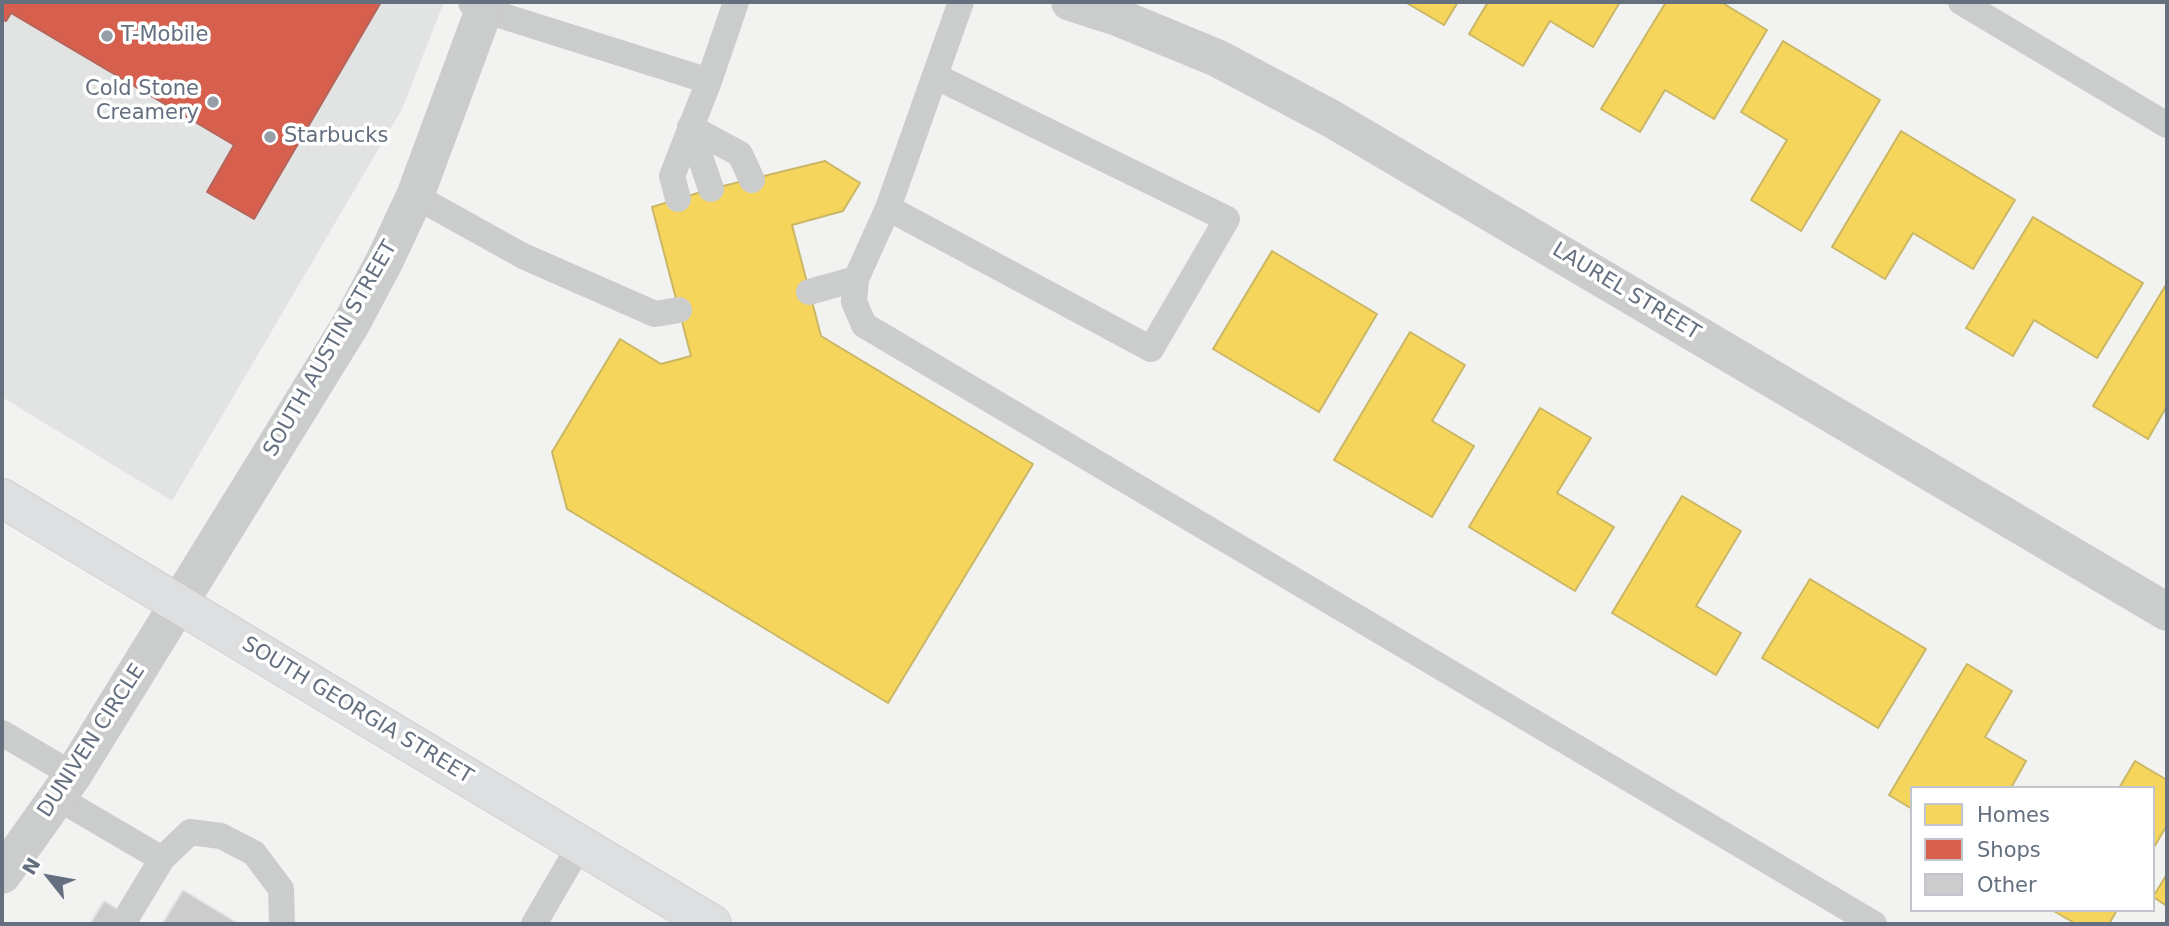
<!DOCTYPE html>
<html>
<head>
<meta charset="utf-8">
<style>
	body { margin:0 }
	#map { position:relative; width:2169px; height:926px; overflow:hidden; background:#f2f3f1; font-family:"DejaVu Sans",sans-serif }
	canvas { display:block }
	.frame { position:absolute; inset:0; border:4px solid #64707f; pointer-events:none }
	.legend { position:absolute; left:1910px; top:786px; width:245px; height:126px; box-sizing:border-box; background:#fff; border:2px solid #c1c6cc; margin:0; padding:9px 12px; list-style:none; font-size:21px; color:#64707f }
	.legend li { display:flex; align-items:center; gap:14px; height:35px }
	.legend b { width:35px; border:2px solid #c1c6cc }
	.north { position:absolute; left:14px; top:842px; width:70px; height:70px; -webkit-text-stroke:5px #fff; paint-order:stroke; rotate:301deg; font-size:19px; font-weight:700; line-height:28px; text-align:center; color:#64707f }
	.north::after { content:''; display:block; margin:auto; width:24px; height:32px; background:#64707f; clip-path:polygon(50% 0,100% 100%,50% 72%,0 100%) }
</style>
</head>
<body>
<div id="map">
<canvas width="2169" height="926"></canvas>
<div class="frame"></div>
<ul class="legend">
<li><b style="height:19px;background:#f6d55c"></b>Homes</li>
<li><b style="height:19px;background:#d6604d"></b>Shops</li>
<li><b style="height:19px;background:#cccccd"></b>Other</li>
</ul>
<div class="north">N</div>
</div>
<script>
const ctx = document.querySelector('canvas').getContext('2d');
ctx.lineJoin = 'round';
function fillPath(path, color) { ctx.fillStyle = color; ctx.fill(path, 'evenodd'); }
const poly = rows => new Path2D(rows.map(r => 'M' + r).join(''));
function trace(path, color, width, dash) { ctx.strokeStyle = color; ctx.lineWidth = width; ctx.lineCap = dash ? 'butt' : 'round'; ctx.setLineDash(dash || []); ctx.stroke(path); }
function label(font, color, halo, rows, align = 'center') {
  ctx.font = font + ' "DejaVu Sans",sans-serif'; ctx.lineWidth = 7; ctx.setLineDash([]); ctx.textBaseline = 'middle'; ctx.strokeStyle = halo; ctx.fillStyle = color; for (const [text, x, y, turn = 0] of rows) {
    ctx.save(); ctx.translate(x, y); ctx.rotate((+turn || 0) * Math.PI / 180); ctx.textAlign = isNaN(turn) ? turn : align; if (halo) ctx.strokeText(text, 0, 0); ctx.fillText(text, 0, 0); ctx.restore();
  }
}
fillPath(poly([
	[2,2,444,2,402,109,172,501,2,397]
]), '#e2e4e3');
const homes = poly([
	[1405,2,1458,2,1444,25,1405,2],
	[1488,2,1620,2,1593,47,1550,21,1523,66,1469,34,1488,2],
	[1666,2,1721,2,1767,30,1714,119,1665,90,1640,132,1601,109,1666,2],
	[1783,41,1880,100,1801,231,1751,200,1787,140,1741,112,1783,41],
	[1901,131,2015,200,1973,269,1913,233,1885,279,1832,247,1901,131],
	[825,161,860,183,843,211,792,225,821,336,1033,464,888,703,567,509,552,452,620,339,661,364,691,356,652,207,711,189,825,161],
	[2033,217,2143,283,2097,358,2034,320,2013,356,1966,328,2033,217],
	[1272,251,1377,314,1319,412,1213,349,1272,251],
	[2167,283,2167,406,2148,439,2093,406,2167,283],
	[1410,332,1465,365,1432,421,1474,446,1432,517,1334,460,1410,332],
	[1540,408,1591,438,1557,493,1614,527,1575,591,1469,527,1540,408],
	[1682,496,1741,531,1696,606,1741,633,1716,675,1612,613,1682,496],
	[1810,579,1926,649,1878,728,1762,658,1810,579],
	[1967,664,2012,691,1985,737,2026,761,2011,788,1912,788,1912,809,1889,795,1967,664],
	[2135,761,2167,780,2167,825,2153,849,2153,788,2119,788,2135,761],
	[2167,874,2167,906,2153,897,2167,874],
	[2052,910,2117,910,2109,924,2076,924,2052,910]
]);
fillPath(homes, '#f6d55c');
trace(homes, '#cab766', 2);
const shops = poly([
	[2,2,381,2,254,219,207,192,234,145,11,13,6,21,2,19,2,2]
]);
fillPath(shops, '#d6604d');
trace(shops, '#b4655c', 2);
const building = poly([
	[183,890,239,924,162,924,183,890],
	[104,901,142,924,90,924,104,901]
]);
fillPath(building, '#cccccd');
trace(building, '#e2e2e1', 2);
const secondary = poly([
	[2,498,712,924]
]);
trace(secondary, '#cecfcf', 40);
trace(poly([
	[961,2,888,208,856,279,854,302,864,325,1874,924],
	[1961,2,2167,125],
	[471,3,484,10,709,81,736,2],
	[690,127,740,154,752,180],
	[690,127,711,189],
	[415,196,523,256,655,314,679,310],
	[678,199,672,176,709,81],
	[888,208,1151,349,1227,219,935,76],
	[809,292,856,279],
	[2,733,73,775],
	[58,798,162,859],
	[128,915,162,859,190,832,221,836,254,853,281,889,282,924],
	[534,924,580,845]
]), '#cbcccc', 26);
trace(poly([
	[1070,2,1117,17,1217,58,1332,119,2167,612]
]), '#cbcccc', 38);
trace(poly([
	[2,875,73,775,351,324,385,260,415,196,487,2]
]), '#cbcccc', 38);
trace(secondary, '#dedfe0', 38);
for (const [x, y, r, color] of [
	[107,36,7,"#969ea7"],
	[213,102,7,"#969ea7"],
	[270,137,7,"#969ea7"]
]) { const dot = new Path2D(); dot.arc(x, y, r, 0, 2 * Math.PI); ctx.fillStyle = color; ctx.fill(dot); trace(dot, '#fff', 2.5); }
label('21px', '#64707f', '#fff', [
	["T-Mobile",121,36],
	["Cold Stone",199,90,"right"],
	["Creamery",199,114,"right"],
	["Starbucks",284,137]
], 'left');
label('21px', '#64707f', '#fff', [
	["LAUREL STREET",1626,292,31],
	["SOUTH AUSTIN STREET",331,349,-60],
	["SOUTH GEORGIA STREET",357,711,31],
	["DUNIVEN CIRCLE",92,741,-57]
]);
</script>
</body>
</html>
